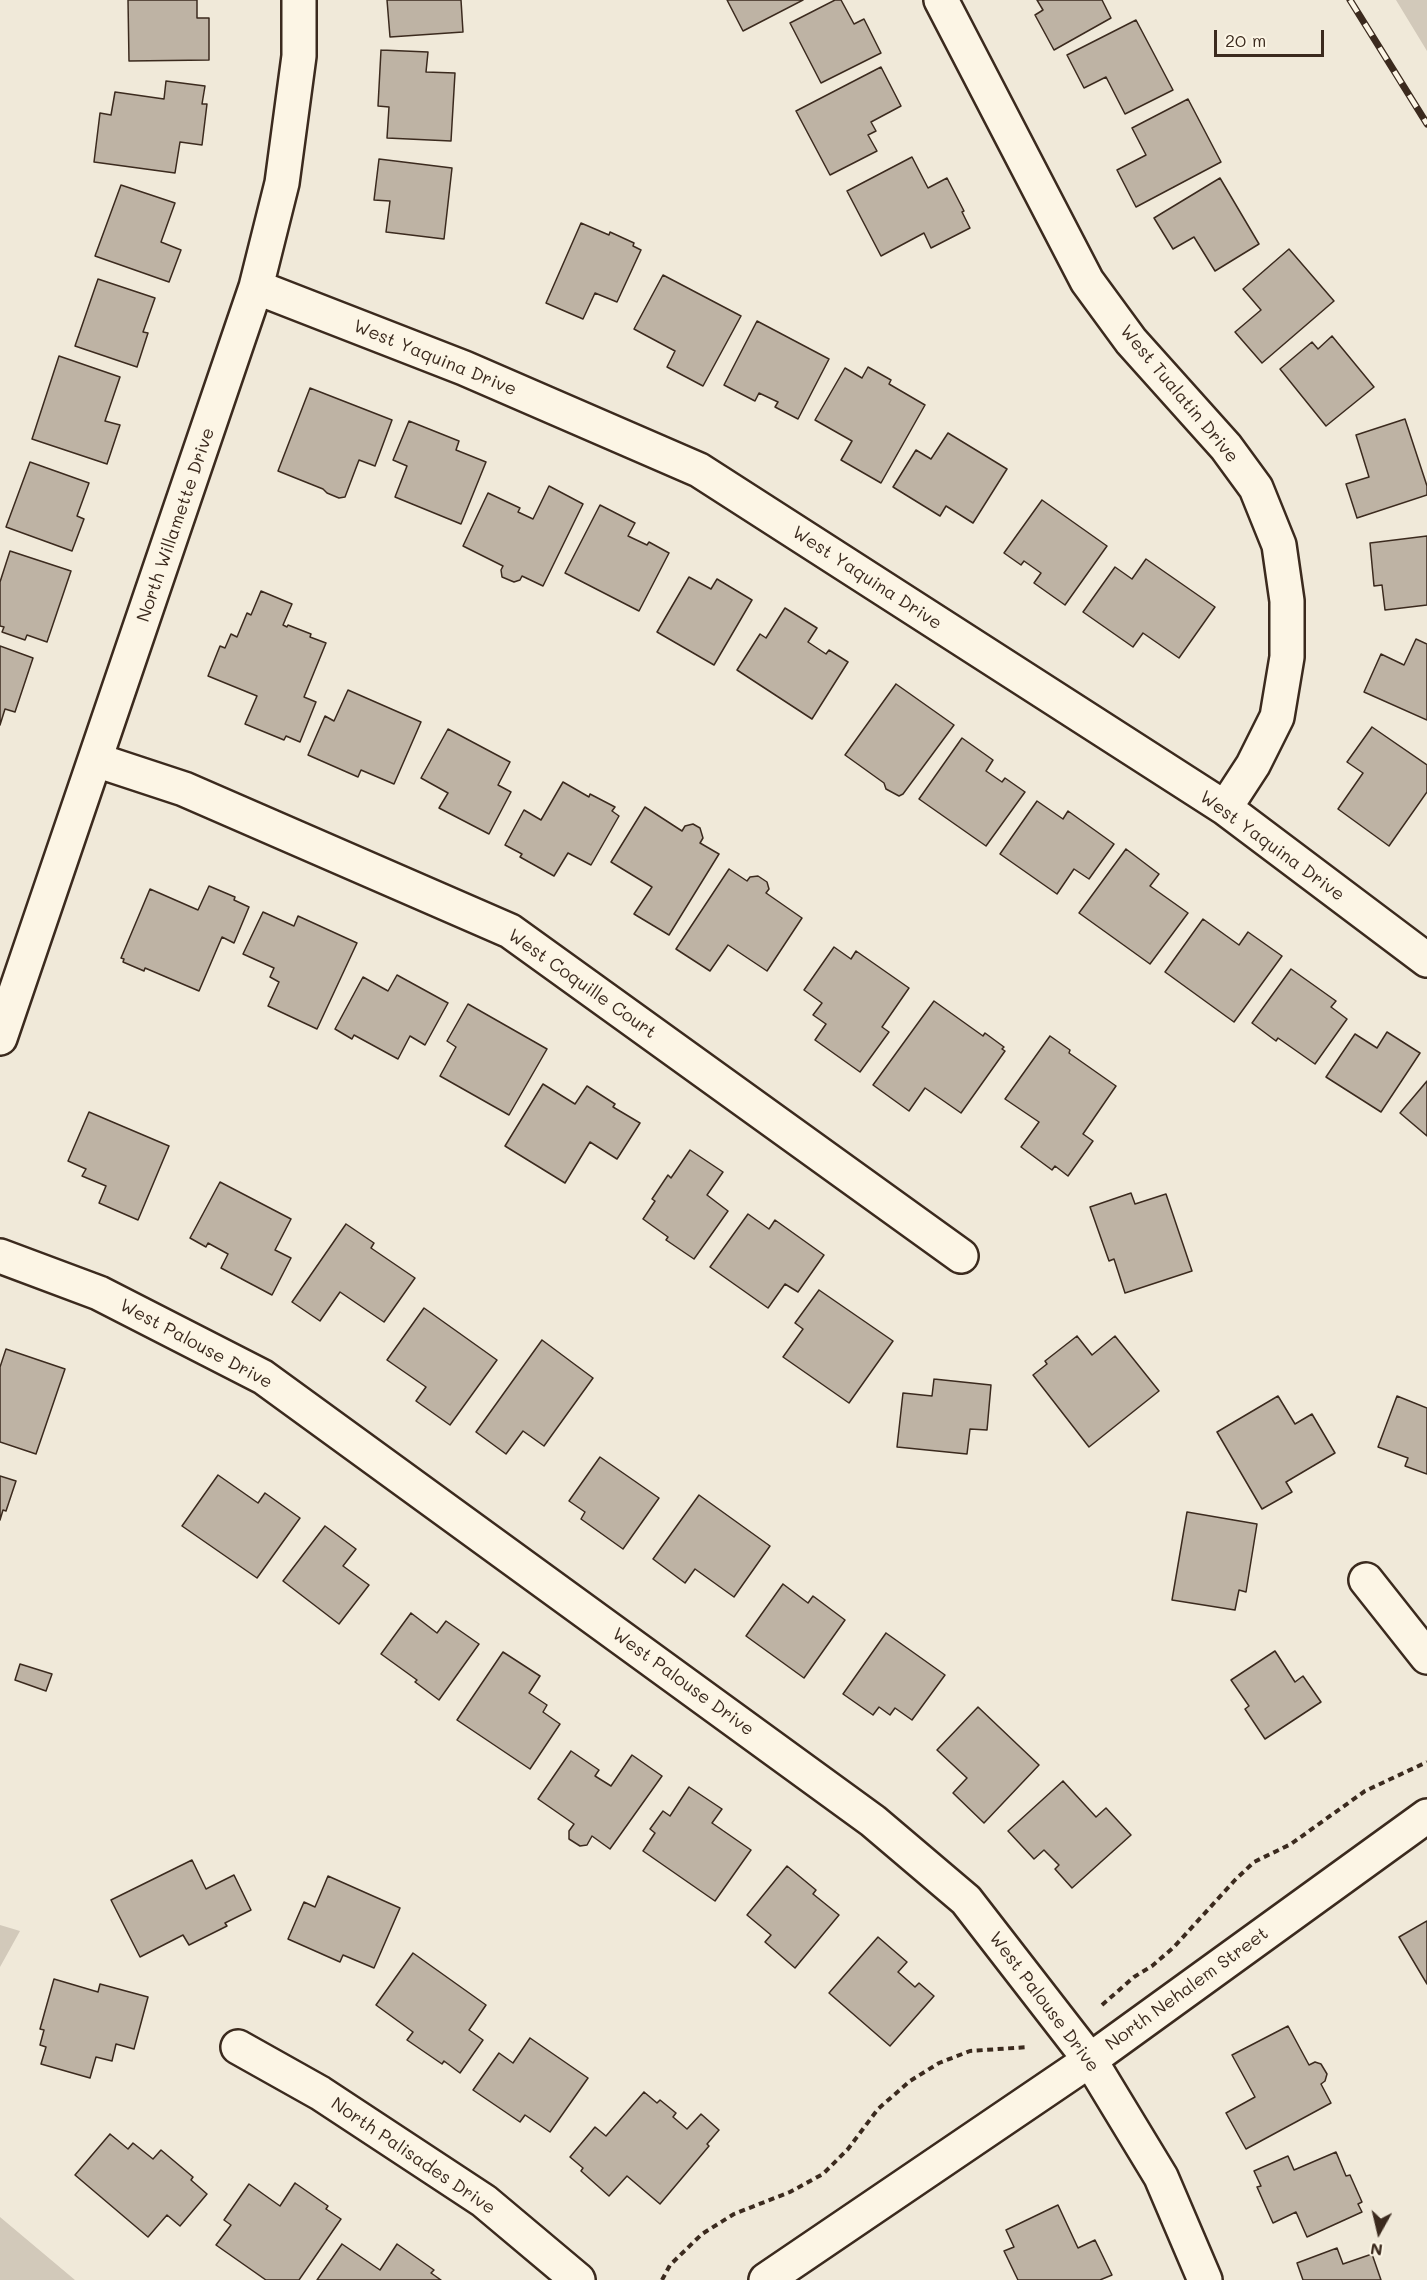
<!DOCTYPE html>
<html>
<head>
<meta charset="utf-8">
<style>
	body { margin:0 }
	#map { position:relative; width:1427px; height:2280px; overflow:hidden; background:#f0e9d9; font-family:Mali,sans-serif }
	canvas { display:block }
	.north { position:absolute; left:1349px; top:2202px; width:60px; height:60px; -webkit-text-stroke:4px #fcf5e5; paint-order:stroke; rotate:188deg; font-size:16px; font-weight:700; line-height:24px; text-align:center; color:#3b2a1e }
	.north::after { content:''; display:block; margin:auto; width:21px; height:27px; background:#3b2a1e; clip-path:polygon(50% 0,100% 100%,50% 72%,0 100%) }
	.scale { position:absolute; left:1214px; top:30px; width:110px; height:27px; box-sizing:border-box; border:3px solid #3b2a1e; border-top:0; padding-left:8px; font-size:18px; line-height:21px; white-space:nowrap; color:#3b2a1e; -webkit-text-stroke:4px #fcf5e5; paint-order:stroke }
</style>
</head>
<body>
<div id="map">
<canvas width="1427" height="2280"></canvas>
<div class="north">N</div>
<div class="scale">20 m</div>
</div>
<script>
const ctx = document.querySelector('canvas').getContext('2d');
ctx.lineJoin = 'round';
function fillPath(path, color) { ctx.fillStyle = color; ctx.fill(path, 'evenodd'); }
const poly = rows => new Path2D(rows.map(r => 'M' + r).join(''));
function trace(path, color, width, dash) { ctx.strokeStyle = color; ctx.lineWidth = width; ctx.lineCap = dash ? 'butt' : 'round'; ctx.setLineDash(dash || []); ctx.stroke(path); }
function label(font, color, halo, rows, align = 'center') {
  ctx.font = font + ' Mali,sans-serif'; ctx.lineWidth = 4.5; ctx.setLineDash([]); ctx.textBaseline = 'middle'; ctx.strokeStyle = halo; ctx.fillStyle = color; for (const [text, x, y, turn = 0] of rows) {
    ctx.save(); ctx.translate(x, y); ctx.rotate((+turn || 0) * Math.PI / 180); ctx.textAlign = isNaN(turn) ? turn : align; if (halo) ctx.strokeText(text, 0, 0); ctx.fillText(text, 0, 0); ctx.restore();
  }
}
fillPath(poly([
	[1396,0,1427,0,1427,51],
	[0,1925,20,1931,0,1967],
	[0,2217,75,2280,0,2280]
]), '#d2c9ba');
const building = poly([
	[128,0,197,0,197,18,209,18,209,60,129,61,128,0],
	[387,0,461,0,463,32,390,37,387,0],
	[727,0,803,0,743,31,727,0],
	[835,0,841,0,854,24,864,19,881,53,821,83,790,23,835,0],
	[1037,0,1102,0,1111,18,1054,50,1035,15,1043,10,1037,0],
	[1136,20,1173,90,1125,114,1106,77,1084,88,1067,55,1136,20],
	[381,50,428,52,426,72,455,73,451,141,387,138,389,107,378,106,381,50],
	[881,67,901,106,871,122,876,131,868,135,877,151,830,175,796,111,881,67],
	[166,81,205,86,202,104,207,104,202,145,180,142,175,173,94,162,100,113,111,115,115,92,164,99,166,81],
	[1188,99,1221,162,1136,207,1117,170,1146,155,1132,128,1188,99],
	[912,157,928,188,947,178,964,211,962,212,970,228,931,248,924,233,881,256,847,191,912,157],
	[379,159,452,168,444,239,386,232,390,201,374,200,379,159],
	[1220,178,1259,244,1215,271,1194,237,1173,249,1154,218,1220,178],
	[121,185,175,203,161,242,181,250,169,282,95,256,121,185],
	[581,223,609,235,610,232,634,243,633,246,641,250,617,302,595,293,583,319,546,303,581,223],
	[1289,249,1334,301,1262,363,1235,332,1261,310,1243,289,1289,249],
	[663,275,741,316,703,386,667,367,675,351,634,329,663,275],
	[98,279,155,298,143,332,148,333,137,367,75,346,98,279],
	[757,321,829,359,798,419,775,407,778,402,759,393,755,401,724,385,757,321],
	[1332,336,1374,387,1326,426,1280,369,1312,342,1318,349,1332,336],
	[59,356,120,377,105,421,120,425,107,464,32,439,59,356],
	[868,367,891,380,889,384,925,405,881,483,841,460,852,441,815,420,845,368,862,378,868,367],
	[310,388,392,420,375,466,359,460,345,497,339,498,327,493,323,489,278,471,310,388],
	[1405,419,1427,486,1427,495,1357,518,1346,484,1369,477,1356,435,1405,419],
	[409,421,459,441,456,450,486,462,461,524,395,497,407,466,393,460,409,421],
	[948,433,1007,469,973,523,946,506,940,516,893,487,916,450,931,459,948,433],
	[30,462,89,483,77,516,84,519,72,551,6,527,30,462],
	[549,486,583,504,543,586,522,576,520,580,514,582,502,577,501,570,503,566,463,546,488,493,520,508,518,512,533,519,549,486],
	[1042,500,1107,546,1065,605,1034,583,1041,573,1024,561,1021,565,1004,553,1042,500],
	[600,505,635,523,628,536,647,545,649,542,669,553,639,611,565,573,600,505],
	[1427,536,1427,605,1385,610,1382,585,1374,586,1370,543,1427,536],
	[10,551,71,571,47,642,27,635,25,640,2,632,4,627,0,626,0,582,10,551],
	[1146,559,1215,607,1179,658,1143,633,1133,647,1083,612,1115,567,1132,579,1146,559],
	[689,577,711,589,717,579,752,600,714,665,657,632,689,577],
	[261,591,292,604,283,625,287,627,288,625,311,634,310,637,326,643,304,697,316,702,300,742,286,736,284,740,245,724,257,696,208,676,220,646,225,648,231,634,237,637,247,613,251,615,261,591],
	[785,608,817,628,808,642,826,654,829,650,848,662,812,719,737,670,760,634,766,638,785,608],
	[1416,639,1427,644,1427,720,1364,692,1381,654,1404,665,1416,639],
	[0,646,33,658,15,712,5,709,0,725,0,646],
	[896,684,954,725,903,794,899,796,886,789,884,783,845,755,896,684],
	[348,690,421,722,394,784,361,770,358,777,308,755,325,716,334,721,348,690],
	[1372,727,1427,765,1427,792,1389,846,1338,809,1363,773,1347,762,1372,727],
	[448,729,510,762,498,785,511,792,489,834,439,808,448,793,421,778,448,729],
	[962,738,993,760,986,771,1002,782,1005,778,1025,792,986,846,919,799,962,738],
	[563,782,589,797,590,794,615,807,612,811,619,816,591,865,568,853,554,876,520,857,522,854,505,845,524,810,541,820,563,782],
	[1037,801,1063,819,1068,811,1114,844,1089,879,1074,869,1057,894,1000,854,1037,801],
	[645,807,682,831,685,826,693,824,700,828,703,838,700,843,719,854,669,935,634,914,652,887,611,862,645,807],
	[1126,849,1159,874,1150,886,1188,913,1150,964,1079,913,1126,849],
	[729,869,747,881,750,877,758,876,767,882,769,889,766,893,802,918,767,971,728,945,710,971,676,949,729,869],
	[209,886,235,897,234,900,249,907,234,943,222,937,199,991,145,968,144,971,123,962,124,959,121,958,150,889,198,910,209,886],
	[263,912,294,926,298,916,357,943,317,1029,268,1006,279,982,270,977,274,968,243,954,263,912],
	[1203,919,1239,945,1248,932,1282,956,1234,1022,1165,972,1203,919],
	[834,947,851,959,856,951,909,988,882,1027,889,1032,860,1072,815,1040,826,1024,813,1015,822,1003,804,990,834,947],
	[1291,969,1336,1001,1331,1007,1347,1019,1315,1064,1278,1038,1276,1041,1252,1023,1291,969],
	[397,975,448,1003,425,1045,410,1036,398,1059,354,1035,352,1039,335,1029,363,977,388,991,397,975],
	[934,1001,983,1036,985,1033,1004,1047,1002,1049,1005,1051,961,1113,925,1088,909,1111,873,1085,934,1001],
	[468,1004,547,1049,509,1115,440,1076,456,1047,447,1041,468,1004],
	[1387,1032,1420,1053,1381,1112,1326,1077,1355,1034,1377,1048,1387,1032],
	[1050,1036,1070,1050,1069,1053,1116,1086,1083,1134,1093,1141,1068,1176,1055,1166,1052,1170,1021,1147,1039,1122,1005,1099,1050,1036],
	[1427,1081,1427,1136,1400,1113,1427,1081],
	[543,1084,575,1104,587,1086,615,1104,613,1107,640,1123,617,1159,590,1142,565,1183,505,1146,543,1084],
	[89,1112,169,1146,138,1220,99,1203,106,1186,82,1176,86,1169,68,1161,89,1112],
	[690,1150,723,1172,707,1195,728,1211,694,1259,666,1240,668,1237,643,1219,655,1201,652,1199,668,1175,671,1178,690,1150],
	[220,1182,291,1219,275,1250,291,1258,272,1295,221,1268,228,1254,208,1243,206,1247,190,1238,220,1182],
	[1131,1193,1135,1204,1166,1194,1192,1271,1125,1293,1114,1259,1109,1261,1090,1207,1131,1193],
	[748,1214,769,1229,775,1220,824,1255,798,1292,785,1284,768,1308,710,1267,748,1214],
	[346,1224,374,1243,371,1248,415,1278,384,1322,340,1292,320,1321,292,1302,346,1224],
	[819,1290,893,1341,849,1403,783,1357,803,1329,795,1323,819,1290],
	[424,1308,497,1360,450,1425,416,1401,426,1387,387,1360,424,1308],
	[1077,1336,1092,1355,1115,1336,1159,1391,1089,1447,1033,1375,1047,1364,1045,1361,1077,1336],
	[542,1340,593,1378,544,1446,523,1431,506,1454,476,1432,542,1340],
	[6,1349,65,1369,36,1454,0,1442,0,1367,6,1349],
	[934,1379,991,1385,987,1430,970,1429,967,1454,897,1447,903,1393,932,1396,934,1379],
	[1278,1396,1295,1424,1312,1414,1335,1453,1286,1482,1292,1492,1262,1509,1217,1432,1278,1396],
	[1397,1396,1427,1408,1427,1474,1405,1466,1408,1458,1378,1447,1397,1396],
	[600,1457,659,1498,623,1549,581,1519,585,1512,569,1501,600,1457],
	[218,1475,258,1503,265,1493,300,1518,257,1578,182,1526,218,1475],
	[0,1476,16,1481,6,1511,3,1510,0,1520,0,1476],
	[699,1495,770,1546,734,1597,695,1569,685,1583,653,1559,699,1495],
	[1187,1512,1257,1524,1246,1592,1239,1590,1235,1610,1172,1600,1187,1512],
	[325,1526,356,1549,343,1566,369,1585,339,1624,283,1581,325,1526],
	[783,1584,808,1603,813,1596,845,1620,804,1678,746,1636,783,1584],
	[411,1613,437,1633,446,1621,479,1644,439,1700,415,1682,417,1680,381,1654,411,1613],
	[886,1633,945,1675,912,1720,895,1708,890,1715,879,1707,873,1715,843,1694,886,1633],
	[1275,1651,1295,1682,1303,1676,1321,1702,1265,1739,1245,1709,1249,1706,1231,1680,1275,1651],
	[503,1652,540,1676,529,1693,547,1705,543,1712,560,1724,530,1769,457,1720,503,1652],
	[20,1664,52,1674,46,1691,15,1680,20,1664],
	[978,1707,1039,1765,984,1823,953,1793,967,1778,937,1750,978,1707],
	[571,1751,599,1770,595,1776,611,1786,632,1755,662,1776,610,1849,592,1836,587,1845,580,1846,569,1839,569,1831,574,1824,538,1799,571,1751],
	[1063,1781,1096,1817,1106,1808,1131,1835,1072,1888,1055,1869,1059,1865,1044,1850,1034,1859,1008,1831,1063,1781],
	[689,1787,722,1809,712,1823,751,1850,715,1901,643,1851,655,1833,650,1829,663,1811,670,1816,689,1787],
	[192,1860,206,1889,234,1875,251,1910,225,1923,227,1926,189,1945,183,1935,140,1957,111,1900,192,1860],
	[787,1866,816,1890,813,1894,839,1915,795,1968,765,1942,771,1935,747,1915,787,1866],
	[328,1876,400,1908,374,1968,343,1955,340,1962,288,1939,304,1902,315,1907,328,1876],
	[1427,1921,1427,1984,1399,1937,1427,1921],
	[878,1937,907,1962,898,1972,915,1987,919,1983,934,1996,890,2046,829,1993,878,1937],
	[413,1953,486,2005,469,2030,483,2040,460,2073,444,2061,442,2064,407,2040,413,2032,376,2005,413,1953],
	[54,1979,98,1992,100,1984,148,1997,134,2049,116,2044,112,2061,96,2057,90,2078,41,2064,46,2047,40,2045,44,2030,40,2029,54,1979],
	[1288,2026,1309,2065,1315,2062,1321,2064,1327,2074,1325,2081,1321,2084,1331,2103,1246,2149,1226,2113,1255,2097,1232,2055,1288,2026],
	[530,2038,588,2078,550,2132,525,2115,520,2122,473,2090,499,2053,513,2063,530,2038],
	[644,2092,657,2103,660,2100,676,2113,673,2117,687,2129,701,2114,719,2130,707,2144,709,2146,660,2204,627,2176,609,2196,581,2171,583,2168,570,2157,595,2127,606,2136,644,2092],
	[110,2134,128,2149,133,2143,153,2159,161,2150,193,2177,191,2180,207,2194,180,2226,167,2215,148,2237,75,2175,110,2134],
	[1336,2152,1346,2176,1350,2175,1362,2202,1358,2204,1362,2212,1307,2237,1296,2212,1273,2223,1257,2187,1261,2186,1254,2171,1288,2156,1294,2170,1336,2152],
	[295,2183,328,2206,326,2209,341,2219,299,2280,266,2280,216,2245,231,2225,224,2220,249,2184,280,2206,295,2183],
	[1058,2205,1078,2248,1095,2240,1112,2275,1100,2280,1018,2280,1004,2251,1014,2247,1006,2230,1058,2205],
	[342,2244,380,2270,397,2244,434,2270,431,2273,441,2280,317,2280,342,2244],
	[1337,2248,1343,2264,1372,2254,1381,2280,1303,2280,1297,2263,1337,2248]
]);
fillPath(building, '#beb3a4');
trace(building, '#3b2a1e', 1.5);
const minor = poly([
	[941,0,1087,281,1131,341,1226,447,1256,488,1279,545,1287,601,1287,657,1277,717,1253,765,1225,808],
	[256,287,464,368,699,470,1225,808,1427,960],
	[96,760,184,789,510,931,961,1256],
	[0,1038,256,287,282,183,299,56,299,0],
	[0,1256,99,1293,263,1377,873,1821,966,1900,1090,2060,1161,2177,1205,2280],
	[1366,1580,1427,1657],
	[238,2047,320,2093,484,2201,578,2280],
	[766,2280,1090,2060,1427,1816]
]);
trace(minor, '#3b2a1e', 38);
trace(poly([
	[1102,2005,1134,1977,1152,1966,1174,1947,1235,1880,1254,1862,1291,1844,1365,1791,1427,1762],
	[662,2280,670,2265,702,2234,734,2214,790,2192,823,2174,848,2149,878,2109,910,2081,939,2063,970,2051,1028,2047]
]), '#3b2a1e', 4, [6, 4.5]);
trace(minor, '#fcf5e5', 33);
const rail = poly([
	[1350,0,1427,124]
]);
trace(rail, '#3b2a1e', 7);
trace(rail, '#fcf5e5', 4.5, [14]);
label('18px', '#3b2a1e', '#fcf5e5', [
	["West Yaquina Drive",435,358,22],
	["West Tualatin Drive",1179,394,50],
	["North Willamette Drive",176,525,-71],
	["West Yaquina Drive",867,578,33],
	["West Yaquina Drive",1272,846,36],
	["West Coquille Court",582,984,35],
	["West Palouse Drive",196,1344,28],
	["West Palouse Drive",683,1682,36],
	["North Nehalem Street",1187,1989,-36],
	["West Palouse Drive",1044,2002,53],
	["North Palisades Drive",413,2156,34]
]);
</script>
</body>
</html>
